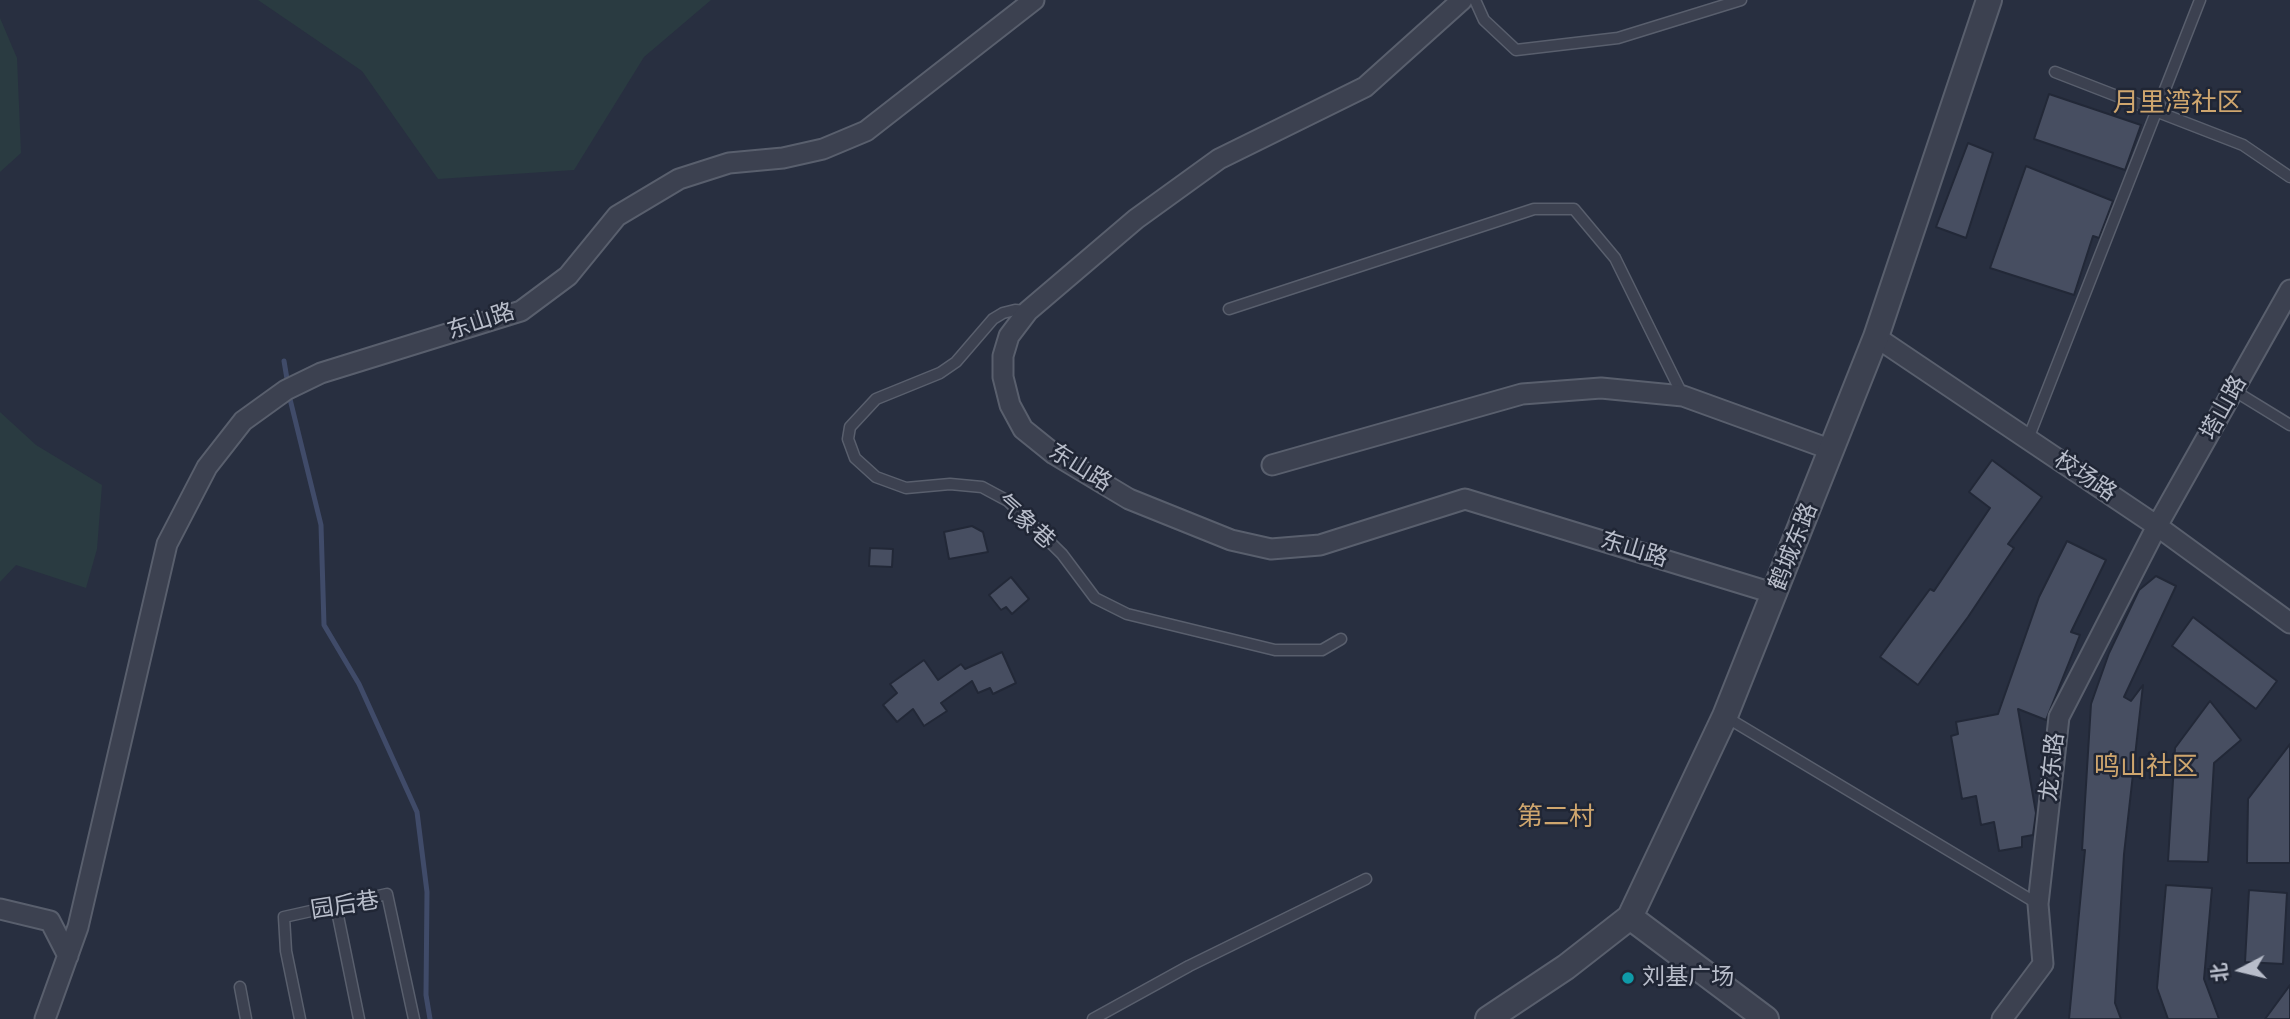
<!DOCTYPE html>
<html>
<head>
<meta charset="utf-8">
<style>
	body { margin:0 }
	#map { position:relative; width:2290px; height:1019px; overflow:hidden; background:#282f40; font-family:"Fira Sans Condensed","Noto Sans SC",sans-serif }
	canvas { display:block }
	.north { position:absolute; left:2206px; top:935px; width:70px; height:70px; -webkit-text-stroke:5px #202635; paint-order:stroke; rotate:263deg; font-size:19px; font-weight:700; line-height:28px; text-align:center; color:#b8bdca }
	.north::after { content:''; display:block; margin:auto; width:24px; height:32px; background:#b8bdca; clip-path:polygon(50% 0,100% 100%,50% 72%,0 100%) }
</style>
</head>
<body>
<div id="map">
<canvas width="2290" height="1019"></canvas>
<div class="north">北</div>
</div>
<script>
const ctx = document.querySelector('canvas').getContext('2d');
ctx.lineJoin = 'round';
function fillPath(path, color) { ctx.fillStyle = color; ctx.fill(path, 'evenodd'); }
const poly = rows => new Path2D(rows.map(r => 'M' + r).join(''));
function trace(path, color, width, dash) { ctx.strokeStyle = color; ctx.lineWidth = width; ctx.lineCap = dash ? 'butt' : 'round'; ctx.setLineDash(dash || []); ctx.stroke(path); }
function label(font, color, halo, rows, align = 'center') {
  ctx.font = font + ' "Fira Sans Condensed","Noto Sans SC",sans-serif'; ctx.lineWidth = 5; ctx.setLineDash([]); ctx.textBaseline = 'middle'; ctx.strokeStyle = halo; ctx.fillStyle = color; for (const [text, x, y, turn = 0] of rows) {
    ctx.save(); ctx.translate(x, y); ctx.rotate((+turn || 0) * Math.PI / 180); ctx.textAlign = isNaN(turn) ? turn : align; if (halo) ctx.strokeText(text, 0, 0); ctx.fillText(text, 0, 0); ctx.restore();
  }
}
fillPath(poly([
	[258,0,711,0,644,57,574,170,438,179,362,71],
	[0,18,17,58,21,153,0,172],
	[0,412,36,445,102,485,97,549,86,588,16,565,0,582]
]), '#2a3b41');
trace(poly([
	[284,361,288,385],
	[289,395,321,525,324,625,359,684,417,812,427,892,426,995,430,1019]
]), '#404b69', 5);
const building = poly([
	[2049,94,2141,125,2125,170,2034,139,2049,94],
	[1968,143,1993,153,1966,238,1936,227,1968,143],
	[2026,166,2113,201,2099,238,2093,236,2074,295,1990,268,2026,166],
	[1992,460,2042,497,2008,544,2014,548,1968,617,1918,685,1880,657,1930,589,1934,591,1990,508,1969,492,1992,460],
	[972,526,983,532,988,552,949,559,944,532,972,526],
	[2067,541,2106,560,2071,632,2080,635,2046,720,2018,709,2036,813,2033,835,2022,837,2022,847,1999,851,1994,822,1981,825,1976,796,1962,799,1951,736,1958,734,1956,722,1998,714,2039,597,2067,541],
	[870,548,893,549,892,567,869,566,870,548],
	[2156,576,2176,586,2124,697,2131,701,2143,685,2124,854,2115,1003,2121,1019,2069,1019,2085,850,2082,850,2091,704,2109,653,2139,590,2156,576],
	[1011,577,1029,599,1012,614,1006,607,1001,610,989,595,1011,577],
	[2193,617,2277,681,2256,709,2172,646,2193,617],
	[1002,652,1016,683,993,694,990,688,978,693,972,681,941,703,947,711,924,726,913,709,897,722,883,705,897,693,890,684,924,660,938,680,961,664,965,669,1002,652],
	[2210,701,2241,740,2214,763,2208,862,2168,861,2175,748,2210,701],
	[2290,744,2290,863,2247,863,2248,799,2290,744],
	[2166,885,2212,888,2204,979,2219,1019,2168,1019,2157,988,2166,885],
	[2249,890,2287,893,2283,964,2245,962,2249,890],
	[2290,985,2290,1019,2265,1019,2290,985]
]);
fillPath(building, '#474e61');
trace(building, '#222837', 2);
const service = poly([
	[1475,0,1484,20,1516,50,1618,38,1741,0],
	[2055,72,2243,145,2290,177],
	[1229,309,1534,209,1574,209,1615,258,1683,396],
	[1028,311,1015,310,1003,313,993,319,956,362,940,373,876,399,850,427,848,439,855,458,876,477,906,488,950,484,982,487,1008,501,1062,554,1095,598,1127,614,1275,650,1322,650,1341,639],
	[2233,390,2290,425],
	[2028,439,2200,0],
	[1726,717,2038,904],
	[336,906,359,1019],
	[240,987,246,1019],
	[300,1019,286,951,284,917,387,894,414,1019],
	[1093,1019,1189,966,1366,879]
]);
const minor = poly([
	[1462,0,1365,87,1219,159,1136,219,1028,311,1009,336,1003,356,1003,377,1010,405,1023,429,1054,454,1129,499,1231,540,1271,549,1320,545,1465,499,1776,594],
	[1876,337,2157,526,2290,623],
	[1272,465,1522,394,1601,388,1683,396,1832,450],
	[0,909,50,921,68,956],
	[45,1019,78,927,167,544,207,467,243,421,286,390,321,373,521,311,568,276,617,216,679,179,729,163,783,158,823,149,866,131,1034,0],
	[2002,1019,2043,964,2038,904,2059,717,2157,526,2290,290]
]);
const tertiary = poly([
	[1630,917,1766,1019],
	[1488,1019,1566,967,1630,917,1725,716,1876,337,1989,0]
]);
trace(service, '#595f6d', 13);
trace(minor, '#595f6d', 23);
trace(tertiary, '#595f6d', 28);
trace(service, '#3c4150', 10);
trace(minor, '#3c4150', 19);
trace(tertiary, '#3c4150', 24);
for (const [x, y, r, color] of [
	[1628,978,7,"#0f9aa8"]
]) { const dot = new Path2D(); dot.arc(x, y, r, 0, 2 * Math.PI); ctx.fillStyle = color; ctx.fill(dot); trace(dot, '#202635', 2.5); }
label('23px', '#b8bdca', '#202635', [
	["东山路",481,322,-18],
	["塔山路",2224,408,-61],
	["东山路",1080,468,32],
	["校场路",2085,477,34],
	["气象巷",1025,522,41],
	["鹤城东路",1794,547,-68],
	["东山路",1634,550,17],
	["龙东路",2053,767,-84],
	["园后巷",345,906,-9]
]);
label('23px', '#b8bdca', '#202635', [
	["刘基广场",1642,978]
], 'left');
label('26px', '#cfa66e', '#202635', [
	["月里湾社区",2178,104],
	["鸣山社区",2146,768],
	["第二村",1556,818]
]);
</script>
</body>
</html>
